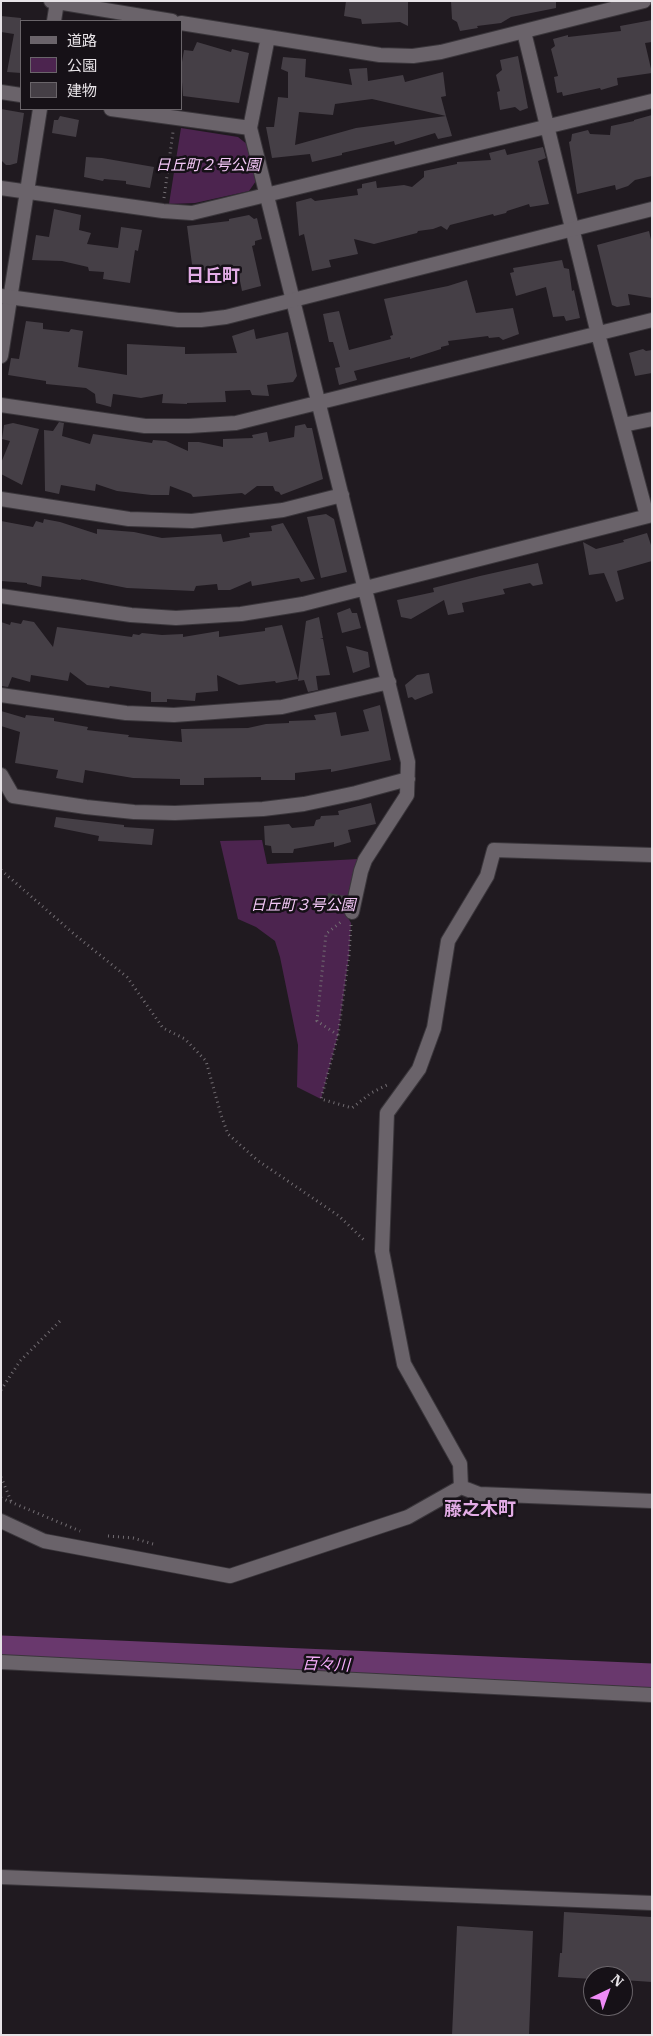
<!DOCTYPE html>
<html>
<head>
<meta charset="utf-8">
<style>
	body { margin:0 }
	#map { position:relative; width:653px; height:2036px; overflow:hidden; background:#201a20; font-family:"IBM Plex Serif","Noto Sans JP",serif }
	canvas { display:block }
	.frame { position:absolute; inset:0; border:2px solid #e7e3e7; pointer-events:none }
	.legend { position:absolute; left:20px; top:20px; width:162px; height:90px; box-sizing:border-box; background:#161117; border:1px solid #6a656a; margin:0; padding:6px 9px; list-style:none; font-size:15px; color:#e7e3e7 }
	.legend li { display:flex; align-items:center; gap:10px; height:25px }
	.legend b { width:25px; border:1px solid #6a656a }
	.north { position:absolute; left:583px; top:1966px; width:50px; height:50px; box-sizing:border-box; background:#161117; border:1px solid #6a656a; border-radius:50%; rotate:42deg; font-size:14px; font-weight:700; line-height:20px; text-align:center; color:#e7e3e7 }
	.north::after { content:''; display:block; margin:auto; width:18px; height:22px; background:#ef8bf7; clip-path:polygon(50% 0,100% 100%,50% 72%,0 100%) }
</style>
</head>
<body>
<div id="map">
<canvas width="653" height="2036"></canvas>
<div class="frame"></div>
<ul class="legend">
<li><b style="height:6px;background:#6a636a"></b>道路</li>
<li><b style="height:14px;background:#4c244f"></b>公園</li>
<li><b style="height:14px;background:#453f46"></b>建物</li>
</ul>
<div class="north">N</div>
</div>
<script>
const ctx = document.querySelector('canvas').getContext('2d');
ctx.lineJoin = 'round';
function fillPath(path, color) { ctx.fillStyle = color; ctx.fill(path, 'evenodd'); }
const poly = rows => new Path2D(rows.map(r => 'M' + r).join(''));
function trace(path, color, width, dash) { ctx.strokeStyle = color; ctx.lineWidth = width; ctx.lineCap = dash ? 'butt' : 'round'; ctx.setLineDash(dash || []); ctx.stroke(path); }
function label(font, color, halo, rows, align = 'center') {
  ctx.font = font + ' "IBM Plex Serif","Noto Sans JP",serif'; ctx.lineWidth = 5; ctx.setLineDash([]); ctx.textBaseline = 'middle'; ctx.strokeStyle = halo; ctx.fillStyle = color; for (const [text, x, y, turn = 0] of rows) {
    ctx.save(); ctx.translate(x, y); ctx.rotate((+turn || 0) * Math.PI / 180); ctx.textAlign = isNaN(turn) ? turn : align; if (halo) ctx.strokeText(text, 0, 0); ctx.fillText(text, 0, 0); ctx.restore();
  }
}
fillPath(poly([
	[181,128,238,137,248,145,256,181,249,191,195,203,169,204],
	[262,840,267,864,358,859,347,916,351,923,349,955,338,1035,321,1099,297,1087,298,1045,280,957,275,941,256,927,238,919,220,841]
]), '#4c244f');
trace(poly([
	[1,1651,652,1679]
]), '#69386d', 31);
fillPath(poly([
	[346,1,408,1,408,26,400,22,362,24,361,19,344,16],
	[451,1,556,1,556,8,511,17,501,23,477,26,478,28,460,31,457,22,452,19],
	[1,16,21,18,21,73,7,72,14,34,1,32],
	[652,20,652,42,645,43,652,73,617,78,618,85,601,90,600,88,563,96,562,92,557,93,554,77,558,76,551,49,555,46,553,39,568,35,568,37,621,31,620,26],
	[197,42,231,52,232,49,249,53,239,103,183,96,181,68,184,50,193,51],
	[518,56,528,108,520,111,515,107,500,110,497,92,500,91,496,75,502,70,500,60],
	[283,57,306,59,305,77,352,85,349,69,367,68,368,81,403,75,405,82,443,72,446,96,441,97,446,116,372,99,335,104,333,115,299,112,295,145,356,128,446,116,452,136,438,139,435,133,395,145,394,141,342,153,342,155,312,162,310,154,272,158,266,127,274,127,278,97,288,98,288,72,281,69],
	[1,109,24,113,17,163,10,165,6,165,1,160],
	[652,115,652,176,635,180,628,186,616,190,615,185,577,194,569,142,571,141,572,134,588,130,590,134,610,135,611,126,634,121,634,120],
	[60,116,79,120,76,137,52,133,54,120,58,120],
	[543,147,546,158,538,161,549,204,530,207,529,204,507,211,506,213,494,216,493,214,450,225,447,230,441,226,433,229,418,231,417,233,374,244,354,239,358,254,329,260,331,267,312,271,304,234,299,236,296,202,311,198,315,201,358,195,357,189,362,188,362,184,376,181,377,188,404,185,412,187,424,177,424,171,457,164,457,162,491,160,489,153,505,149,507,155],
	[86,157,102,158,154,167,150,188,126,184,126,181,104,179,103,181,84,177],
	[54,209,81,215,79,230,91,233,87,244,118,248,121,227,142,230,138,251,135,250,130,283,103,279,104,272,89,271,88,267,62,261,32,260,36,235,49,237],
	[249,215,254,219,257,218,262,239,255,241,255,245,252,246,261,286,242,291,237,266,193,272,187,226,229,221,229,219],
	[649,231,652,244,652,298,628,294,630,305,617,307,612,305,597,245],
	[562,260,564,268,569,269,572,291,574,290,580,318,566,321,564,316,553,317,546,287,516,296,510,273,514,272,513,268],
	[467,280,476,313,513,308,519,334,503,340,499,337,489,338,488,336,448,341,449,345,441,347,441,349,410,359,410,357,354,371,357,380,339,385,335,368,340,367,333,342,329,342,323,314,339,311,349,350,391,339,390,336,393,335,384,299,448,286],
	[26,321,43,323,43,329,69,332,71,329,83,331,78,367,127,375,127,344,185,347,185,354,237,353,232,336,254,329,256,339,288,332,297,376,293,382,267,385,269,396,252,395,250,390,225,391,226,402,187,403,187,404,162,403,163,394,141,398,113,394,111,407,96,403,95,394,86,388,46,384,46,381,8,375,11,358,19,359],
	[643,349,646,351,652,350,652,373,635,376,629,353],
	[59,422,64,423,62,436,90,444,93,434,152,443,153,440,166,441,188,451,188,442,199,442,223,447,223,439,253,438,252,435,267,432,269,442,294,437,295,426,305,424,307,428,312,428,323,479,281,495,279,492,275,491,273,486,257,486,245,495,242,493,193,497,191,494,170,486,169,495,151,495,117,491,96,484,95,491,61,485,59,494,45,491,44,430,53,431],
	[13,423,39,429,22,485,1,474,1,463,10,441,2,439,4,425],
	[326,514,334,519,347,572,321,578,307,517],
	[44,519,60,522,97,534,97,529,134,532,162,538,221,534,223,542,250,537,249,533,272,531,271,526,283,523,315,579,301,582,299,578,252,586,251,581,230,590,218,590,217,584,196,586,194,591,127,588,81,579,81,580,42,576,41,587,27,584,27,583,1,581,1,521,33,527,36,521,43,523],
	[647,533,652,548,652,561,617,571,624,599,616,602,604,573,589,575,583,542,596,549,624,542,623,540],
	[538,563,543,584,533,586,530,583,503,589,505,594,462,603,464,612,448,615,444,600,411,619,401,617,397,600,434,592,433,588,480,576],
	[350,608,352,613,357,613,361,628,342,633,337,613],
	[319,617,323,638,320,638,323,639,330,675,316,676,318,690,308,692,304,680,298,681,306,621],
	[23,620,34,622,53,647,57,627,132,637,133,634,139,635,142,633,162,635,183,634,183,637,219,631,219,637,265,631,265,628,282,625,298,679,276,683,275,681,239,685,217,675,218,691,196,693,195,701,167,699,167,702,151,702,151,692,110,686,109,688,87,685,70,672,68,681,31,675,30,682,12,677,8,687,1,686,1,622,10,625,11,622,21,624],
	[346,646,368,652,370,667,353,673],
	[429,673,433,693,415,700,412,697,408,698,405,685,417,675],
	[380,705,391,760,331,772,331,769,295,773,295,780,261,780,261,777,204,778,204,785,180,785,180,779,133,778,85,770,83,783,56,778,58,770,15,763,20,732,1,726,1,711,25,718,26,715,54,718,54,721,88,727,87,730,129,735,128,737,182,742,181,729,248,728,266,724,289,723,289,721,316,720,314,715,336,712,341,736,369,731,363,710],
	[371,803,376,824,348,830,351,842,334,847,334,842,294,849,293,853,272,853,271,846,265,845,264,826,289,824,292,828,314,826,316,820,320,819,321,816,339,815,338,811],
	[56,817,124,825,124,827,154,829,152,845,98,841,99,836,54,827],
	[328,893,346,896,343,913,325,911],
	[564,1912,652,1917,652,1982,623,1980,623,1976,593,1976,593,1979,558,1977,560,1953,562,1953],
	[457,1926,533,1931,529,2035,452,2035]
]), '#453f46');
const minor = poly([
	[51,1,172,21],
	[54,21,57,2],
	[181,23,380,55,413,56,441,52,644,1],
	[524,32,598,334,647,516],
	[268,37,250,128,408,762,407,795,365,860,361,871,352,912],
	[1,92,21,95],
	[111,109,250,128],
	[1,188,163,211,192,213,652,101],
	[1,356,40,109],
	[1,405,145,426,189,426,236,423,652,320],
	[623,425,652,419],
	[1,499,129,519,192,521,283,510,342,495],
	[1,596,131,615,176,618,241,614,303,604,652,515],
	[1,695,126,713,174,715,282,707,389,682],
	[1,775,13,796,86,807,134,812,175,813,263,809,304,804,356,793,408,779],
	[461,1487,460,1464,404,1364,382,1251,387,1113,419,1069,434,1028,448,941,487,876,494,850,652,855],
	[1,1521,44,1541,230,1576,408,1517,461,1487,479,1494,652,1501],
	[1,1662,652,1695],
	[1,1877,652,1903]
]);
const tertiary = poly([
	[1,296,178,320,201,320,226,317,652,209]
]);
trace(minor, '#3a363b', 16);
trace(tertiary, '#3a363b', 16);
trace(poly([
	[164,198,173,132],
	[1,870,74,934,127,977,163,1028,185,1039,206,1061,221,1115,228,1134,257,1160,339,1216,366,1242],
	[351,925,349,955,338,1035,321,1099,352,1108,371,1093,387,1085],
	[338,1035,317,1021,326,934,342,921],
	[1,1390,20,1361,61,1320],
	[1,1477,11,1501],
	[1,1498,80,1531],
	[108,1536,133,1538,153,1544]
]), '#726d72', 3, [1, 4]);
trace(minor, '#6a636a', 14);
trace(tertiary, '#6a636a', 14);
label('italic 15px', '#f3c7f6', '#161117', [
	["日丘町２号公園",208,166],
	["日丘町３号公園",303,906]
]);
label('italic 16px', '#f8aefd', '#161117', [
	["百々川",326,1665,2]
]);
label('bold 18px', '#e3ace6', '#161117', [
	["日丘町",213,277],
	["藤之木町",480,1510]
]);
</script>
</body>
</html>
